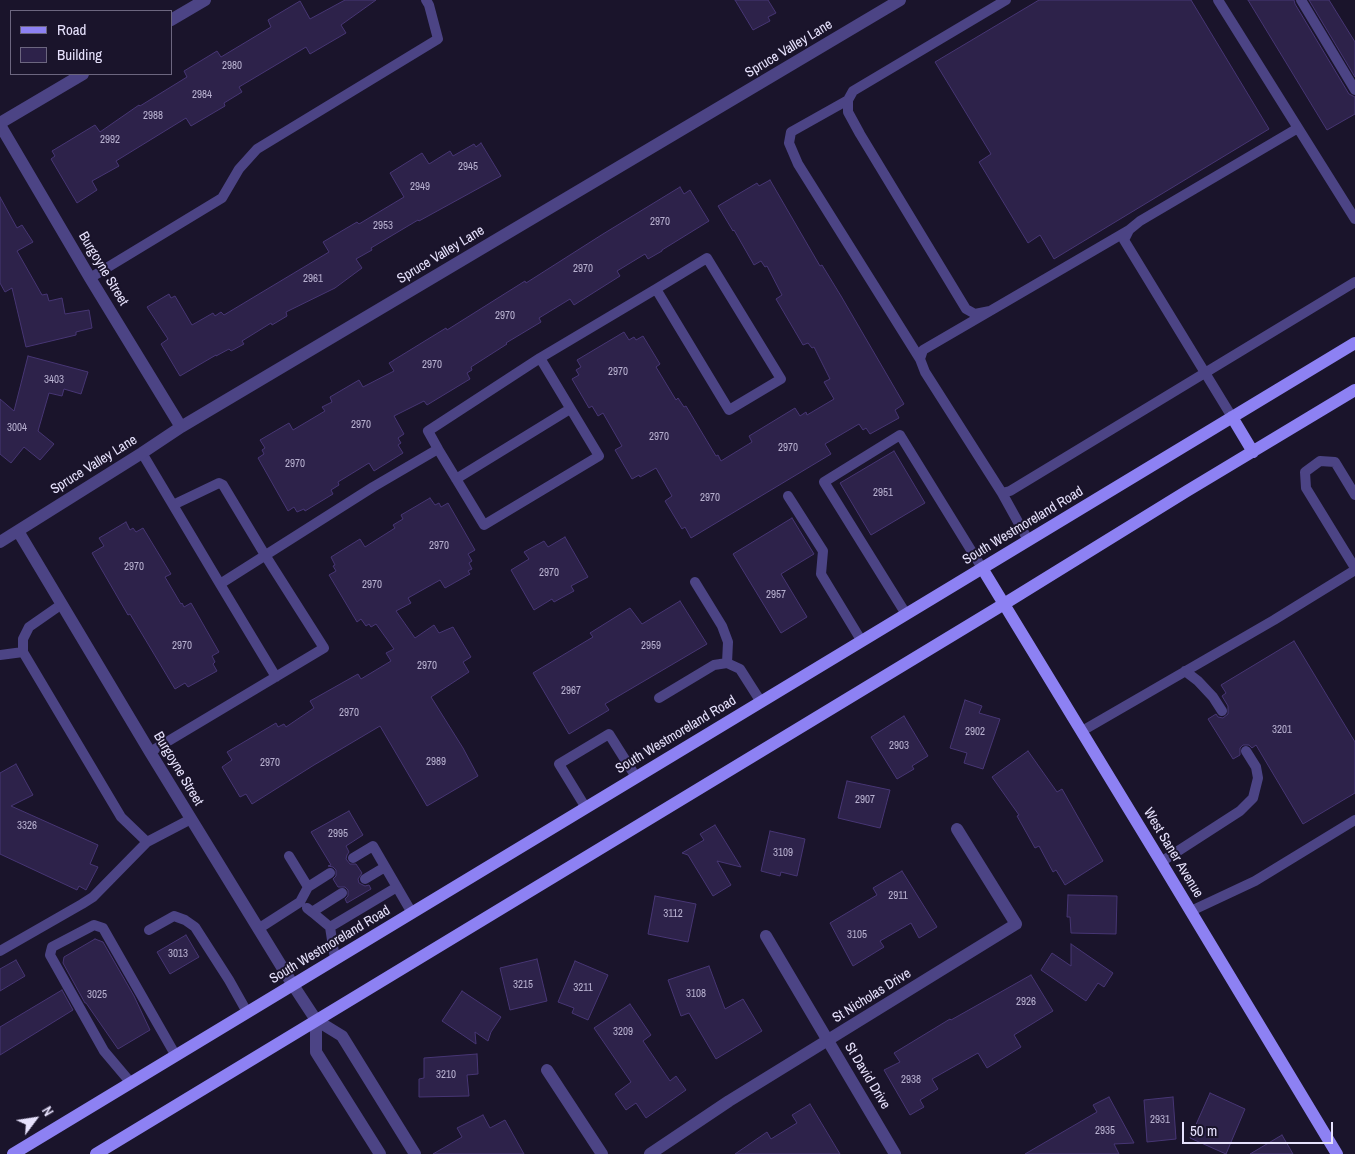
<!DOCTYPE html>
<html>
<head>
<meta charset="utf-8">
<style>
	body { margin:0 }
	#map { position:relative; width:1355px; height:1154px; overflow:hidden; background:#1a142b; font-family:"Archivo Narrow",sans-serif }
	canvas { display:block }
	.legend { position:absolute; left:10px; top:10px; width:162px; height:65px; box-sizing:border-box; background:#1a142b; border:1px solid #6c667f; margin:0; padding:6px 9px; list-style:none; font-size:15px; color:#e6e1fc }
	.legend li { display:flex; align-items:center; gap:10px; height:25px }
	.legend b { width:25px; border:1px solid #6c667f }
	.north { position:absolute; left:10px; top:1094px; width:50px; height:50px; -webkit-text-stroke:4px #1a142b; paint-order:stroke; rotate:59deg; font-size:14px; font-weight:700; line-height:20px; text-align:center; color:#e6e1fc }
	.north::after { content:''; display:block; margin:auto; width:18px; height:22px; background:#e6e1fc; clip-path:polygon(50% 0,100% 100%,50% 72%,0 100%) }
	.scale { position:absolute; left:1182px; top:1122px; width:151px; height:22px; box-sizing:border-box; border:2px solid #e6e1fc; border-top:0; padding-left:6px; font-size:15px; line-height:18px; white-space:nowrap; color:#e6e1fc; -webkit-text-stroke:4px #1a142b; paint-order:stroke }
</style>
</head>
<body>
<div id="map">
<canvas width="1355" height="1154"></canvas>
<ul class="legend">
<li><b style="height:6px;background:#8d81f3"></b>Road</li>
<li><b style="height:14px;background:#2d224a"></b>Building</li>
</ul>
<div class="north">N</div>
<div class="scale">50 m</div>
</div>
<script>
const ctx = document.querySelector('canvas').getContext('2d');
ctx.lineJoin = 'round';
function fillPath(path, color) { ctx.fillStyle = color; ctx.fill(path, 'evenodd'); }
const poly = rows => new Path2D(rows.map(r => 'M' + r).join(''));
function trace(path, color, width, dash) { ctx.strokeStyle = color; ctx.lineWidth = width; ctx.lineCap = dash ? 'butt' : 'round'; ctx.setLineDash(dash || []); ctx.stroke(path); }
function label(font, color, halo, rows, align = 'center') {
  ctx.font = font + ' "Archivo Narrow",sans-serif'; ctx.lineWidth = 4; ctx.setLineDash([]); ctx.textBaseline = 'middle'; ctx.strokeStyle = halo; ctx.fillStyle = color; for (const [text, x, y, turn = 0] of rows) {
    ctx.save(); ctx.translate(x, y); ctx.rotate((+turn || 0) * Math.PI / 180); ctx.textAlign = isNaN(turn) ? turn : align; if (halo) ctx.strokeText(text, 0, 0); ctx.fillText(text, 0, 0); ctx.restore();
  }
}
const building = poly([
	[345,0,376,0,341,25,346,33,310,54,306,47,239,87,242,92,224,103,225,106,191,126,186,118,116,161,119,166,92,181,97,190,77,203,51,159,55,156,52,151,95,125,100,132,139,105,140,106,187,77,184,71,217,51,221,57,271,27,268,20,300,1,310,19,345,0],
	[735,0,768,0,776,13,768,17,770,21,753,30,735,0],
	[1039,0,1191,0,1269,129,1054,259,1040,235,1028,243,979,162,991,154,935,62,1039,0],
	[1248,0,1294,0,1295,4,1349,94,1355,97,1355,114,1327,130,1248,0],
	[1309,0,1329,0,1355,42,1355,77,1309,0],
	[481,143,501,176,419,221,418,220,371,248,372,250,356,259,362,268,335,288,286,312,287,316,272,325,271,323,242,341,244,344,231,351,229,349,216,356,216,355,180,376,161,344,168,339,147,307,169,294,171,298,175,296,192,325,213,313,215,316,221,312,224,315,329,252,323,242,357,222,359,224,404,197,390,173,422,153,429,164,450,151,453,156,474,144,476,147,481,143],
	[770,180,820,266,822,265,841,296,904,404,895,410,899,418,870,434,866,428,863,430,859,424,825,444,831,454,691,538,685,527,682,529,665,501,672,496,656,468,640,477,639,475,632,479,615,450,622,446,603,413,598,416,592,406,589,408,572,379,579,375,576,370,581,367,577,360,624,332,629,340,634,337,636,340,643,336,660,364,656,367,676,400,678,398,684,407,686,406,716,456,718,455,721,461,752,442,749,436,795,408,800,416,806,412,807,415,834,399,824,382,830,379,814,347,812,348,808,343,803,345,776,299,782,295,767,266,765,267,761,261,754,265,734,230,733,231,718,206,757,183,759,186,770,180],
	[680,187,684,194,690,190,709,221,662,250,662,251,648,259,645,254,617,271,620,276,574,305,570,299,539,318,541,322,506,343,507,344,471,367,472,370,467,373,470,379,427,405,424,401,394,416,404,434,398,438,401,443,398,445,403,453,374,471,369,463,338,482,339,485,331,490,333,494,305,511,304,509,297,512,294,507,288,511,258,458,264,454,262,450,265,448,260,440,289,423,293,430,325,411,322,407,332,402,330,397,359,380,363,387,394,371,389,363,446,328,447,330,525,281,526,283,603,234,680,187],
	[0,197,17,228,22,225,33,242,17,251,42,295,47,294,49,301,62,298,65,314,89,310,92,328,76,332,76,335,26,347,12,288,5,292,0,283,0,197],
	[28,356,88,372,81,394,64,389,62,396,49,393,38,431,54,444,40,460,24,447,11,463,0,454,0,399,14,411,28,356],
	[894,451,925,503,871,535,840,483,894,451],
	[430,498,435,505,439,503,441,507,448,503,475,550,468,554,472,561,469,563,472,569,468,571,470,574,445,588,440,580,408,598,411,603,396,611,415,638,434,625,439,633,453,627,471,657,463,662,469,672,431,697,463,748,478,776,427,806,380,726,314,765,252,804,246,794,240,797,222,767,232,760,227,752,276,723,278,727,284,724,286,727,314,708,310,701,358,674,361,679,391,661,386,653,394,649,376,624,371,627,369,624,366,626,361,619,357,622,329,575,336,571,333,566,335,565,331,557,360,539,365,547,395,528,393,525,403,519,401,515,430,498],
	[792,518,814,554,781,574,807,617,781,633,733,554,792,518],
	[126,522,130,530,133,528,136,532,143,528,171,574,165,577,181,604,182,603,184,607,191,603,219,652,212,656,215,662,213,664,217,671,188,687,185,683,175,689,130,614,128,615,92,553,104,546,99,538,126,522],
	[565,537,588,577,571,586,574,591,554,602,552,599,534,610,511,570,529,559,524,552,544,541,548,547,565,537],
	[680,601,707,644,605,704,609,710,569,734,533,673,593,637,590,633,630,608,642,624,680,601],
	[1294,641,1355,742,1355,793,1303,824,1256,745,1252,748,1249,745,1243,745,1240,748,1240,755,1233,759,1208,719,1216,714,1218,717,1223,718,1228,714,1228,706,1222,696,1226,693,1221,685,1294,641],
	[965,700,982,706,979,713,1000,719,983,769,964,763,967,753,950,748,965,700],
	[904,716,928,756,912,766,914,769,897,779,871,737,904,716],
	[1028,751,1057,792,1062,789,1103,861,1065,885,1056,870,1053,872,1039,846,1035,848,1017,816,1019,815,992,777,1028,751],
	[16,764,33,795,11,806,98,845,90,864,98,867,86,890,79,886,77,890,0,854,0,773,16,764],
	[847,781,890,790,880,828,838,818,847,781],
	[349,811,363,835,346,846,349,852,347,855,346,859,350,864,356,864,362,873,358,879,359,883,365,886,369,885,371,889,347,903,345,899,348,896,348,890,345,887,338,887,333,879,336,876,336,870,333,867,328,866,331,865,311,832,349,811],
	[715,825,741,867,717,861,731,885,713,896,688,855,682,853,704,840,700,834,715,825],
	[770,831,805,839,797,876,781,872,780,876,761,871,770,831],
	[902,871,937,927,919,938,911,923,880,941,884,947,853,966,830,923,877,895,873,888,902,871],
	[1068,895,1117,896,1116,934,1071,933,1070,917,1067,917,1068,895],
	[655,896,696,904,688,942,648,934,655,896],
	[186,935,199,957,170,974,157,952,186,935],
	[95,939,103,942,134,996,150,1030,118,1049,86,1003,85,1003,63,963,64,957,95,939],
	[1071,944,1113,973,1104,987,1098,983,1086,1001,1041,970,1052,953,1071,966,1071,944],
	[537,959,547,1001,510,1010,500,968,537,959],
	[16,960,25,976,0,991,0,969,16,960],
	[575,961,608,975,588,1020,572,1013,574,1008,558,1002,575,961],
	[709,966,725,1009,743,999,762,1031,716,1059,689,1013,681,1016,668,980,709,966],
	[1031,975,1053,1011,1014,1035,1021,1047,987,1068,978,1053,932,1079,938,1089,920,1100,924,1107,910,1115,884,1070,900,1062,894,1053,950,1019,951,1020,1031,975],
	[62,990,73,1010,0,1055,0,1027,62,990],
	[462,991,501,1017,491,1032,488,1041,475,1032,476,1044,442,1021,462,991],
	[630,1004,651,1035,643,1041,670,1081,676,1076,686,1090,646,1118,636,1103,626,1110,615,1094,631,1082,594,1028,630,1004],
	[477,1054,478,1074,467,1075,469,1096,419,1097,419,1079,424,1078,424,1058,477,1054],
	[1210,1093,1245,1109,1226,1154,1190,1138,1210,1093],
	[1109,1097,1134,1143,1114,1144,1119,1154,1025,1154,1097,1112,1093,1105,1109,1097],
	[1173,1097,1176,1139,1147,1142,1144,1100,1173,1097],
	[810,1104,840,1154,735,1154,767,1132,771,1139,797,1123,792,1115,810,1104],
	[483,1115,490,1128,505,1120,524,1154,433,1154,462,1137,457,1128,483,1115],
	[1282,1135,1293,1154,1250,1154,1282,1135]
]);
fillPath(building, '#2d224a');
trace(building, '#473674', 1);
trace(poly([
	[1006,0,853,91,848,100,848,112,860,134,966,309,975,314,990,311,1129,230],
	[1218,0,1298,128],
	[1301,0,1355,90],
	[848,100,791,132,789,143,798,164,920,359],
	[90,278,222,198,239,169,257,149,438,39,429,5,426,0],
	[990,311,923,350,920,359,925,372,1002,493,1010,491,1355,282],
	[1232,417,1124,240,1129,230,1140,221,1298,128,1355,219],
	[438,449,484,525,599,456,540,358],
	[142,453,220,584,373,487,438,449,428,431,540,358,656,289,707,258,781,379,729,410,656,289],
	[456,479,570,409],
	[1002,493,1028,540],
	[1355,495,1335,462,1320,461,1305,472,1306,488,1355,568],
	[788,496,823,551,821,574,861,640],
	[695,582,722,626,728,642,727,663],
	[220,584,276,677],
	[62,604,29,627,23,639,23,652,121,817,147,842],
	[906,614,824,482,900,435,982,568],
	[0,655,23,652],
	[1185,671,1198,681,1213,697,1222,711],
	[659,698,714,665,727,663,740,669,761,702],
	[1082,731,1274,620,1355,570],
	[150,752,324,648,265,555,223,485,219,483,173,505],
	[586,808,559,764,609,734,636,777],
	[289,856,308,887],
	[353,858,373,846,412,913],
	[1161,862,1240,811,1253,798,1258,778,1256,767,1246,751],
	[365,879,385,867],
	[307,908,312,912,342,893],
	[1191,911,1255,881,1355,820],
	[312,912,330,927,397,887],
	[330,927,335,959],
	[258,929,300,902,308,887,330,873],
	[149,930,174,916,185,920,195,927,229,980,247,1012],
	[0,951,82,904,93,897,147,842,191,819],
	[131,1083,104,1051,50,955,52,947,94,925,103,928,176,1056]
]), '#4c4485', 10);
trace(poly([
	[171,20,205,0],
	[0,123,83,74],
	[0,125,90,278,181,427],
	[18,531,150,752,293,985,316,1020,342,1036,415,1154],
	[0,542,142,453,181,427,900,0],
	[766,936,895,1154],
	[316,1020,316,1052,380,1154],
	[547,1070,602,1154],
	[650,1154,729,1101,1016,924,957,829]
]), '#4c4485', 12);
trace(poly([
	[1232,417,1253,452],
	[982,568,1161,862,1337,1154],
	[13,1154,1355,343],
	[96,1154,1004,604,1187,491,1355,390]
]), '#8d81f3', 12);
label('11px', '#b8b1d0', null, [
	["2980",232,66],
	["2984",202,95],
	["2988",153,116],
	["2992",110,140],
	["2945",468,167],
	["2949",420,187],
	["2970",660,222],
	["2953",383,226],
	["2970",583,269],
	["2961",313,279],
	["2970",505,316],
	["2970",432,365],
	["2970",618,372],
	["3403",54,380],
	["2970",361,425],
	["3004",17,428],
	["2970",659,437],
	["2970",788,448],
	["2970",295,464],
	["2951",883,493],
	["2970",710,498],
	["2970",439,546],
	["2970",134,567],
	["2970",549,573],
	["2970",372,585],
	["2957",776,595],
	["2970",182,646],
	["2959",651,646],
	["2970",427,666],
	["2967",571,691],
	["2970",349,713],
	["3201",1282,730],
	["2902",975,732],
	["2903",899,746],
	["2989",436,762],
	["2970",270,763],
	["2907",865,800],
	["3326",27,826],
	["2995",338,834],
	["3109",783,853],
	["2911",898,896],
	["3112",673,914],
	["3105",857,935],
	["3013",178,954],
	["3215",523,985],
	["3211",583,988],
	["3108",696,994],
	["3025",97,995],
	["2926",1026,1002],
	["3209",623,1032],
	["3210",446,1075],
	["2938",911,1080],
	["2931",1160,1120],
	["2935",1105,1131]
]);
label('14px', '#e6e1fc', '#1a142b', [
	["Spruce Valley Lane",789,49,-31],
	["Spruce Valley Lane",441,255,-31],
	["Burgoyne Street",103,269,59],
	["Spruce Valley Lane",94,465,-32],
	["South Westmoreland Road",1023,526,-31],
	["South Westmoreland Road",676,735,-31],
	["Burgoyne Street",178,769,59],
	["West Saner Avenue",1173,853,59],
	["South Westmoreland Road",330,945,-31],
	["St Nicholas Drive",872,996,-32],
	["St David Drive",867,1076,59]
]);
</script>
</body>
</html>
